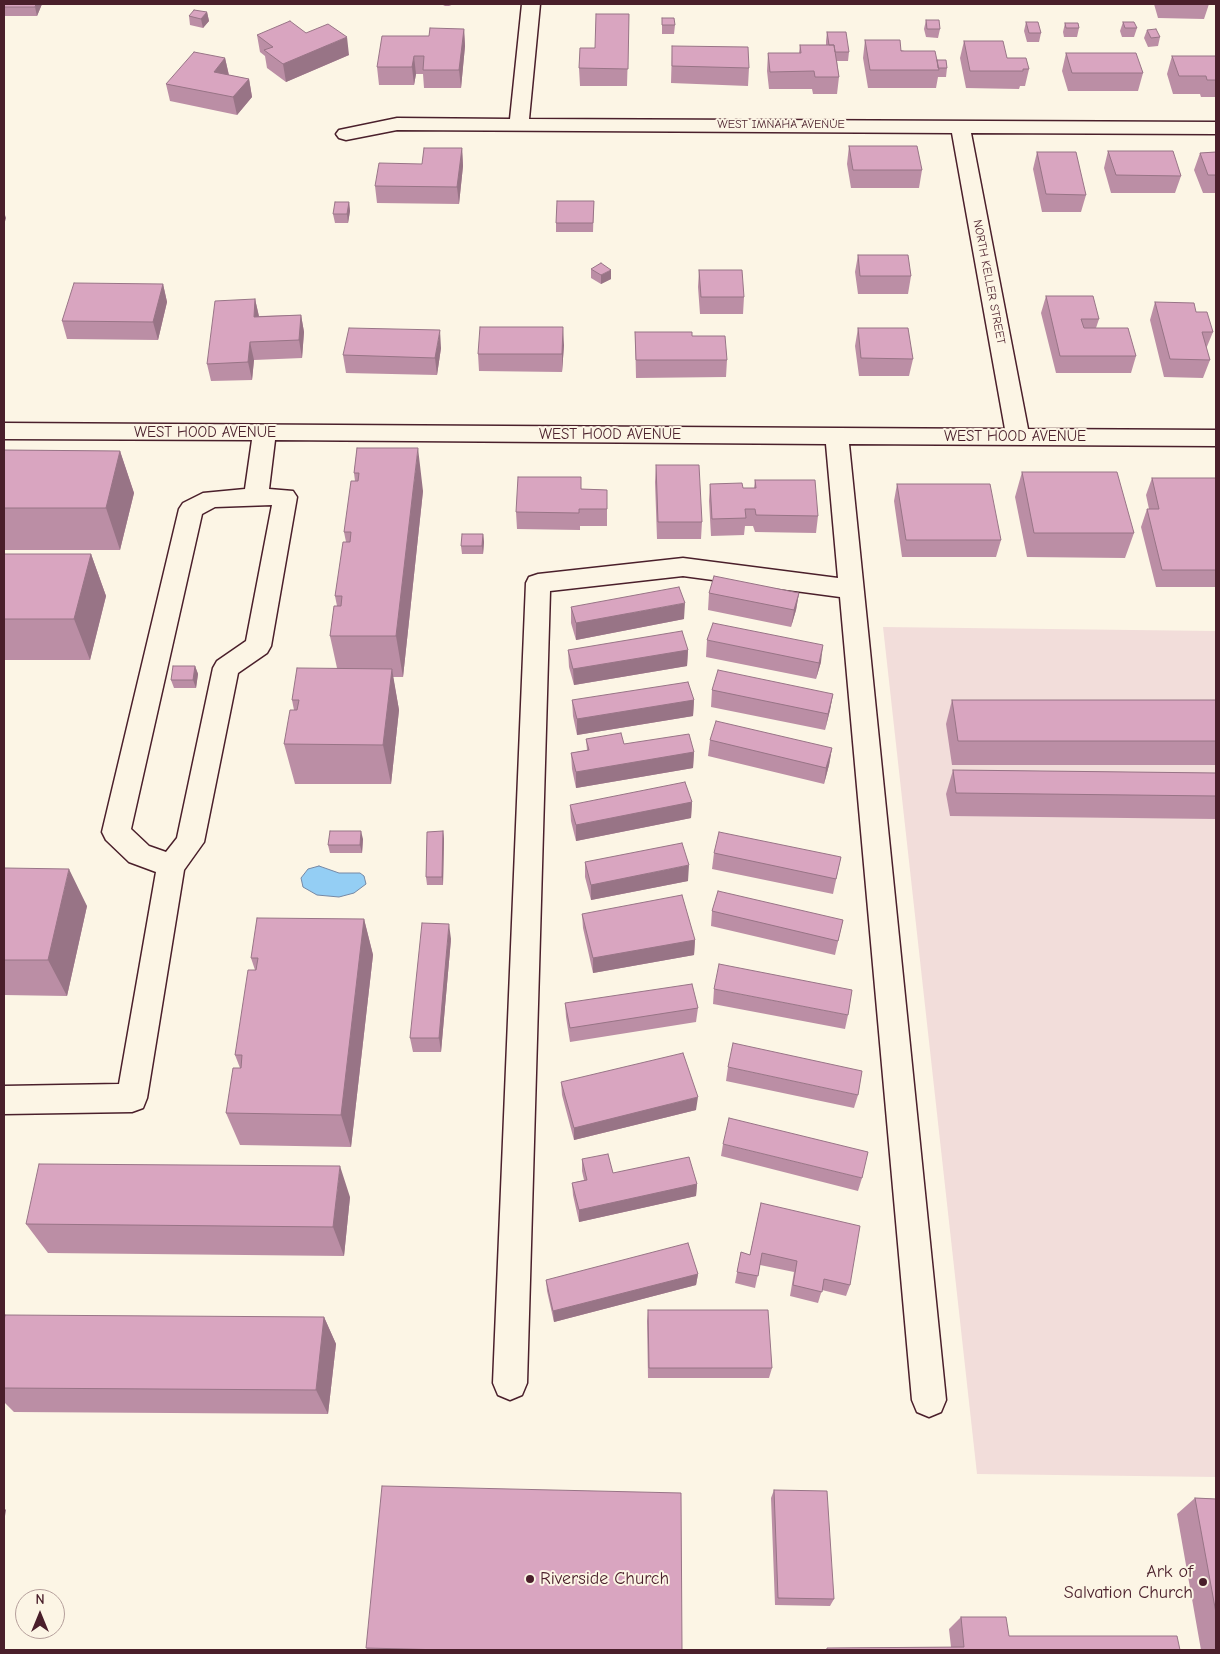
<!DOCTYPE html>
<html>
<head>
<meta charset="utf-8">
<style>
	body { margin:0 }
	#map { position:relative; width:1220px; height:1654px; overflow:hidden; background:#fcf5e5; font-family:"Comic Neue",sans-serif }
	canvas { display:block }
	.frame { position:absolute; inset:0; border:5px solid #4a1f2b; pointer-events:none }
	.north { position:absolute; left:15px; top:1589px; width:50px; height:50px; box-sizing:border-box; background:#fcf5e5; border:1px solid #b59f9b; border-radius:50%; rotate:0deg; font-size:14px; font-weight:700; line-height:20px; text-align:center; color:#4a1f2b }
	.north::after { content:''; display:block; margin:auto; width:18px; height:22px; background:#4a1f2b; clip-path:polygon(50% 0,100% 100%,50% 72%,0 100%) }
</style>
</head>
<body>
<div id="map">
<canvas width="1220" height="1654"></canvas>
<div class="frame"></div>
<div class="north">N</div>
</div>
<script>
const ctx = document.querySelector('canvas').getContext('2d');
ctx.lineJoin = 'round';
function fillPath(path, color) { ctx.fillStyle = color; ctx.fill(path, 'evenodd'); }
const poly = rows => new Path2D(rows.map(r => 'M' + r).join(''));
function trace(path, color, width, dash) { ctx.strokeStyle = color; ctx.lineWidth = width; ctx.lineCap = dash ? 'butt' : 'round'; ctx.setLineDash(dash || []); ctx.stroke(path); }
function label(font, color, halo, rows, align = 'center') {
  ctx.font = font + ' "Comic Neue",sans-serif'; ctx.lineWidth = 4; ctx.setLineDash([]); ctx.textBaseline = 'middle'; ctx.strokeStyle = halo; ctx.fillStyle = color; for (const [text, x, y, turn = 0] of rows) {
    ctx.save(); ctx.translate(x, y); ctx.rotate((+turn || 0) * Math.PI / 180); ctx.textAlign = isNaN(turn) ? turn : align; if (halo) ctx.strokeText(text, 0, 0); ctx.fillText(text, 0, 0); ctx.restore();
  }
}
fillPath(poly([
	[883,627,1216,631,1216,1477,977,1474]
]), '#f2ddda');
const water = poly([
	[319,866,339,873,360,873,364,876,366,884,354,893,339,897,317,895,303,887,301,878,308,869,319,866]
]);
fillPath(water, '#94cef4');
trace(water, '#7688a4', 1);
const minor = poly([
	[522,4,540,4,529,119,1216,122,1216,134,971,133,1028,429,1216,430,1216,446,849,444,946,1400,941,1412,929,1417,917,1412,912,1400,840,597,683,576,550,591,527,1383,522,1395,510,1400,498,1395,493,1383,526,583,529,577,538,574,683,558,838,578,826,444,275,440,269,489,293,491,297,497,271,646,267,653,238,673,204,842,184,870,147,1098,143,1108,132,1112,4,1114,4,1086,119,1084,156,872,129,862,106,840,102,832,179,509,183,503,203,493,245,489,252,440,4,439,4,423,1005,429,952,133,397,130,346,140,339,138,336,134,339,130,397,118,510,119,522,4],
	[272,505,246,641,217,661,213,668,177,838,166,852,149,846,131,829,202,514,215,507,272,505]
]);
trace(minor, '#4a1f2b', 3);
fillPath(minor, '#fcf5e5');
fillPath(poly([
	[4,4,42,4,37,16,4,16],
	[441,4,454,4,449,6,445,6],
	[1154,4,1209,4,1204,19,1158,18],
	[207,12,209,21,203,28,190,25,189,16],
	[629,14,627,86,580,86,579,68],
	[662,18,675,25,674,34,662,34],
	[926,20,940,29,938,38,926,37,924,29],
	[1026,22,1041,33,1039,42,1027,42,1024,31],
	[1123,22,1137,28,1134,37,1122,37,1120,31],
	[1065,23,1079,28,1077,37,1064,37,1063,32],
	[464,29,465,46,461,88,424,88,423,74,416,74,414,85,379,85,377,67,429,36],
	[1147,30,1160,37,1158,46,1148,47,1144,38],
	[827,32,849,52,848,61,837,61,839,77,837,94,813,94,812,89,769,89,767,71,768,53,799,53,800,45,826,45,826,41],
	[306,33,349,55,286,82,267,68,265,56,260,52,257,35],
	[865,40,937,60,947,68,946,77,938,77,936,88,868,88,863,58],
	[964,41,1007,58,1029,69,1025,86,1020,86,1019,89,966,88,960,58],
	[672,46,749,68,748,86,671,83],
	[1066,53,1143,73,1138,91,1068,91,1062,71],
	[1172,56,1216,56,1216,97,1201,97,1200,94,1173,94,1167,74],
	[225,58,229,75,249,79,252,97,237,115,170,101,166,84],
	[849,146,922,170,919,188,851,188,847,164],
	[462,148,463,166,459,204,377,203,375,186,422,164],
	[1108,151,1181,176,1175,193,1111,193,1104,168],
	[1037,152,1086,195,1081,212,1042,212,1033,169],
	[1216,152,1216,193,1203,193,1194,170,1200,153],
	[594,201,593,232,556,232,556,223],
	[349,202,350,211,348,223,335,223,333,214],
	[858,255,911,276,908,294,858,294,855,272],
	[591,269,611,279,601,284,591,278],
	[699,270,744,297,743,314,700,314,698,287],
	[163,284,167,302,158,340,67,339,62,321],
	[1046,296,1099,319,1096,328,1136,356,1131,373,1056,373,1041,313],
	[255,299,259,316,301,315,304,332,302,358,254,360,252,380,211,381,207,364],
	[1155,302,1196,312,1213,332,1206,349,1210,360,1203,378,1164,377,1150,320],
	[858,328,913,359,909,376,859,376,855,346],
	[635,332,692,336,727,360,726,377,636,378],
	[564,345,562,372,479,371,478,354],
	[441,348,437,375,346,373,343,355],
	[357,448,423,491,403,677,393,677,399,710,391,784,295,784,284,744,294,710,292,700,337,668,330,636,337,606,335,596,346,542,344,532,355,481,354,473],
	[4,450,120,451,134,493,120,550,4,550],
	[656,465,702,522,701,539,657,539,655,482],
	[1022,472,1134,533,1125,558,1027,557,1015,497],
	[581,477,581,489,607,490,607,526,580,526,580,530,517,529,516,512],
	[1152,478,1216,478,1216,587,1156,587,1141,527,1147,509,1149,509,1146,495],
	[755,480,818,516,816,533,755,532,753,526,745,526,744,535,711,536,709,501,710,484,743,488,754,488],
	[897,484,1001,540,996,557,902,557,894,501],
	[483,534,484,542,483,554,462,554,461,546],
	[4,554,91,554,106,596,90,660,4,660],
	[709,593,799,593,796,610,791,627,708,610],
	[571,607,684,619,576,640,571,623],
	[707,640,821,662,816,679,706,657],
	[568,650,688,650,687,666,574,685,569,667],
	[195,666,198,674,196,688,174,688,171,680],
	[712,690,833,694,830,710,825,730,711,707],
	[572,700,694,700,693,716,577,735,573,716],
	[952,700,1216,700,1216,765,952,765,946,724],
	[586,739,624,744,694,752,693,768,576,788,572,769,571,753,587,750],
	[710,740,832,748,829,765,824,784,708,756],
	[953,770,1216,773,1216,819,950,816,946,794],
	[692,802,691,818,576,841,571,821,570,805],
	[443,831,444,839,443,885,427,885,426,877],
	[363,839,362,853,330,853,328,845],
	[714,853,841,857,833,894,712,869],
	[585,862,688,881,591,900,585,877],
	[4,868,87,906,67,996,4,995],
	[712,911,843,920,835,955,711,926],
	[582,914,695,940,694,955,593,973,583,928],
	[364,919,373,955,351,1147,240,1145,226,1113,240,1068,235,1055,255,970,251,958],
	[451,939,441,1052,413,1052,410,1038],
	[714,989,848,1015,845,1029,713,1004],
	[565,1003,698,1008,696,1022,570,1042,566,1017],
	[728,1067,858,1095,854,1108,726,1081],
	[561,1082,696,1110,574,1140,562,1095],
	[723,1144,862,1178,858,1191,721,1156],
	[582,1159,613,1173,697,1184,696,1196,579,1222,573,1195,572,1183,584,1180,582,1171],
	[350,1197,344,1256,48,1253,26,1224],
	[761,1203,850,1285,846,1296,822,1290,818,1303,790,1296,794,1272,760,1265,755,1288,735,1283,741,1252,750,1255],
	[698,1274,696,1285,554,1322,547,1291,546,1280],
	[648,1310,772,1368,769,1378,648,1378,647,1321],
	[324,1317,336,1344,328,1414,14,1412,4,1402,4,1321],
	[774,1490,834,1599,830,1606,775,1605,771,1498],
	[1195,1498,1216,1499,1216,1650,1201,1650,1177,1514],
	[961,1617,1009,1636,1180,1650,826,1650,827,1648,951,1647,949,1629],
	[366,1648,682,1650,368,1650]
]), '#bb8ea5');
fillPath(poly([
	[36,4,42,4,37,16,35,7],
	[207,12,209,21,203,28,201,19],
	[464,29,465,46,461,88,459,70],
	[347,37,349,55,286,82,283,64],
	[414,56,416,74,414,85,412,67],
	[225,58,229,76,214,72],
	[249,79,252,97,237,115,233,97],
	[462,148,463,166,459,204,457,187],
	[349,202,350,211,348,223,347,214],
	[4,212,6,218,4,225],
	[611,270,611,279,601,284,601,275],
	[163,284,167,302,158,340,153,322],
	[255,299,259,317,254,317],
	[301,315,304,332,302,358,299,340],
	[563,327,564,345,562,372,562,354],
	[440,330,441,348,437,375,435,358],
	[250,342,254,360,252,380,248,362],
	[418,448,423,491,403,677,396,636],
	[120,451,134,493,120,550,106,508],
	[483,534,484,542,483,554,482,546],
	[91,554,106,596,90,660,74,619],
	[799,593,796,610,791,627,794,610],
	[685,603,684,619,576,640,576,623],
	[823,645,821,662,816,679,819,663],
	[688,650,687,666,574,685,573,669],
	[195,666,198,674,196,688,193,680],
	[392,669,399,710,391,784,383,745],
	[833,694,830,710,825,730,828,714],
	[694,700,693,716,577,735,577,719],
	[832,748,829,765,824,784,826,768],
	[694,752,693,768,576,788,576,772],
	[692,802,691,818,576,841,576,825],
	[361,831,363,839,362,853,360,845],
	[443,831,444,839,443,885,442,877],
	[689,865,688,881,591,900,591,885],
	[69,869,87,906,67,996,48,960],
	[364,919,373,955,351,1147,341,1115],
	[449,924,451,939,441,1052,439,1038],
	[695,940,694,955,593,973,593,958],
	[698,1097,696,1110,574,1140,574,1128],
	[340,1166,350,1197,344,1256,333,1227],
	[697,1184,696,1196,579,1222,579,1210],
	[698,1274,696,1285,554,1322,553,1311],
	[324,1317,336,1344,328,1414,316,1390],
	[4,1508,6,1510,4,1522]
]), '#987486');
const building = poly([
	[4,4,36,4,35,7,4,7,4,4],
	[194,10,207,12,201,19,189,16,194,10],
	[596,14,629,14,628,69,579,68,580,48,595,48,596,14],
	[662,18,674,18,675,25,662,25,662,18],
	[926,20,939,20,940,29,927,29,926,20],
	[290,21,306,33,328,24,347,37,283,64,264,50,273,47,257,35,290,21],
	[1026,22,1038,22,1041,33,1029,33,1026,22],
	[1123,22,1134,22,1137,28,1125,28,1123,22],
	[1065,23,1078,23,1079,28,1066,28,1065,23],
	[430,28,464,29,459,70,423,70,424,56,414,56,412,67,377,67,382,36,429,36,430,28],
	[1156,29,1160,37,1151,38,1147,30,1156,29],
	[827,32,846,32,849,52,835,52,834,45,829,45,827,32],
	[865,40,900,40,901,51,935,51,939,70,870,70,865,40],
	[964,41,1003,41,1007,58,1026,58,1029,69,1023,69,1023,71,970,71,964,41],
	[800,45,834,45,839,77,815,77,814,71,770,72,768,53,801,53,800,45],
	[672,46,748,47,749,68,672,66,672,46],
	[194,52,225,58,214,72,249,79,233,97,166,84,194,52],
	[1066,53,1136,53,1143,73,1072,73,1066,53],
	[1172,56,1216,56,1216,80,1207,80,1206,76,1179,76,1172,56],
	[937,60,946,60,947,68,938,68,937,60],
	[849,146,917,146,922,170,853,170,849,146],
	[424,148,462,148,457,187,375,186,379,163,422,164,424,148],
	[1108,151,1173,151,1181,176,1116,175,1108,151],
	[1037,152,1076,152,1086,195,1046,194,1037,152],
	[1216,152,1216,175,1208,175,1200,153,1216,152],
	[557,201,594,201,593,223,556,223,557,201],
	[335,202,349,202,347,214,333,214,335,202],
	[858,255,908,255,911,276,860,276,858,255],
	[601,263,611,270,601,275,591,269,601,263],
	[699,270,742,270,744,297,701,297,699,270],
	[74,283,163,284,153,322,62,321,74,283],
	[1046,296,1093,296,1099,319,1081,319,1084,328,1128,328,1136,356,1060,356,1046,296],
	[255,299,254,317,301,315,299,340,250,342,248,362,207,364,215,301,255,299],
	[1155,302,1194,303,1196,312,1207,312,1213,332,1202,332,1210,360,1170,359,1155,302],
	[480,327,563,327,562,354,478,354,480,327],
	[349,328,440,330,435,358,343,355,349,328],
	[858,328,908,328,913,359,861,358,858,328],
	[635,332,692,332,692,336,725,336,727,360,636,360,635,332],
	[357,448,418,448,396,636,330,636,334,606,341,606,342,596,335,596,343,542,350,542,351,532,344,532,351,481,358,481,359,473,354,473,357,448],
	[4,450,120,451,106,508,4,508,4,450],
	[656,465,699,465,702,522,658,522,656,465],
	[1022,472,1117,472,1134,533,1034,533,1022,472],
	[518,477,581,477,581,489,607,490,607,509,579,509,579,513,516,512,518,477],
	[1152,478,1216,478,1216,570,1162,570,1147,509,1159,509,1152,478],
	[755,480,815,480,818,516,756,515,755,509,745,509,746,518,712,519,710,484,742,483,743,488,756,488,755,480],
	[897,484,990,484,1001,540,906,540,897,484],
	[462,534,483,534,482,546,461,546,462,534],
	[4,554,91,554,74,619,4,619,4,554],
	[714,576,799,593,794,610,709,593,714,576],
	[679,587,685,603,576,623,571,607,679,587],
	[713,623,823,645,819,663,707,640,713,623],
	[682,631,688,650,573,669,568,650,682,631],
	[173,666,195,666,193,680,171,680,173,666],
	[297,668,392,669,383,745,284,744,290,710,297,710,299,700,292,700,297,668],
	[718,670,833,694,828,714,712,690,718,670],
	[688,682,694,700,577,719,572,700,688,682],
	[952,700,1216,700,1216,741,958,741,952,700],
	[716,721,832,748,826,768,710,740,716,721],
	[621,733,624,744,689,734,694,752,576,772,571,753,589,750,586,739,621,733],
	[953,770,1216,773,1216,796,956,793,953,770],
	[685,782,692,802,576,825,570,805,685,782],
	[330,831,361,831,360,845,328,845,330,831],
	[443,831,442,877,426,877,427,832,443,831],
	[719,832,841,857,836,879,714,853,719,832],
	[682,843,689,865,591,885,585,862,682,843],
	[4,868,69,869,48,960,4,960,4,868],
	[718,891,843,920,838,941,712,911,718,891],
	[682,895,695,940,593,958,582,914,682,895],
	[257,918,364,919,341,1115,226,1113,233,1068,241,1068,242,1055,235,1055,248,970,256,970,258,958,251,958,257,918],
	[422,923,449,924,439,1038,410,1038,422,923],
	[719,964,852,990,848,1015,714,989,719,964],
	[692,984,698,1008,570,1028,565,1003,692,984],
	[733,1043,862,1071,858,1095,728,1067,733,1043],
	[683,1053,698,1097,574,1128,561,1082,683,1053],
	[729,1118,868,1152,862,1178,723,1144,729,1118],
	[608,1154,613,1173,689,1157,697,1184,579,1210,572,1183,587,1180,582,1159,608,1154],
	[39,1164,340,1166,333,1227,26,1224,39,1164],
	[761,1203,860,1226,850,1285,824,1279,822,1292,793,1285,797,1261,762,1253,758,1276,737,1272,741,1252,750,1255,761,1203],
	[688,1243,698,1274,553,1311,546,1280,688,1243],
	[648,1310,768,1310,772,1368,649,1368,648,1310],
	[5,1315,324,1317,316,1390,4,1388,4,1321,5,1315],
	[382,1486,681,1493,682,1650,445,1650,366,1648,382,1486],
	[774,1490,827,1491,834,1599,778,1598,774,1490],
	[1195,1498,1216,1499,1216,1613,1195,1498],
	[961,1617,1006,1617,1009,1636,1177,1636,1180,1650,827,1650,827,1648,964,1647,961,1617]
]);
fillPath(building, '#d9a5c0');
trace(building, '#987486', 1);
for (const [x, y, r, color] of [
	[530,1579,5,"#4a1f2b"],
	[1203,1582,5,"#4a1f2b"]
]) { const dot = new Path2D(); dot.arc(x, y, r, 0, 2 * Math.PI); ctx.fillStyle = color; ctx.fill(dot); trace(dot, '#fcf5e5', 2); }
label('12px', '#4a1f2b', '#fcf5e5', [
	["WEST IMNAHA AVENUE",781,125],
	["NORTH KELLER STREET",989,282,79]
]);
label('15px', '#4a1f2b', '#fcf5e5', [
	["WEST HOOD AVENUE",205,433],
	["WEST HOOD AVENUE",610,435],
	["WEST HOOD AVENUE",1015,437]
]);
label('18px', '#4a1f2b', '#fcf5e5', [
	["Ark of",1193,1572],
	["Salvation Church",1193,1593],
	["Riverside Church",540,1579,"left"]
], 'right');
</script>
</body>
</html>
